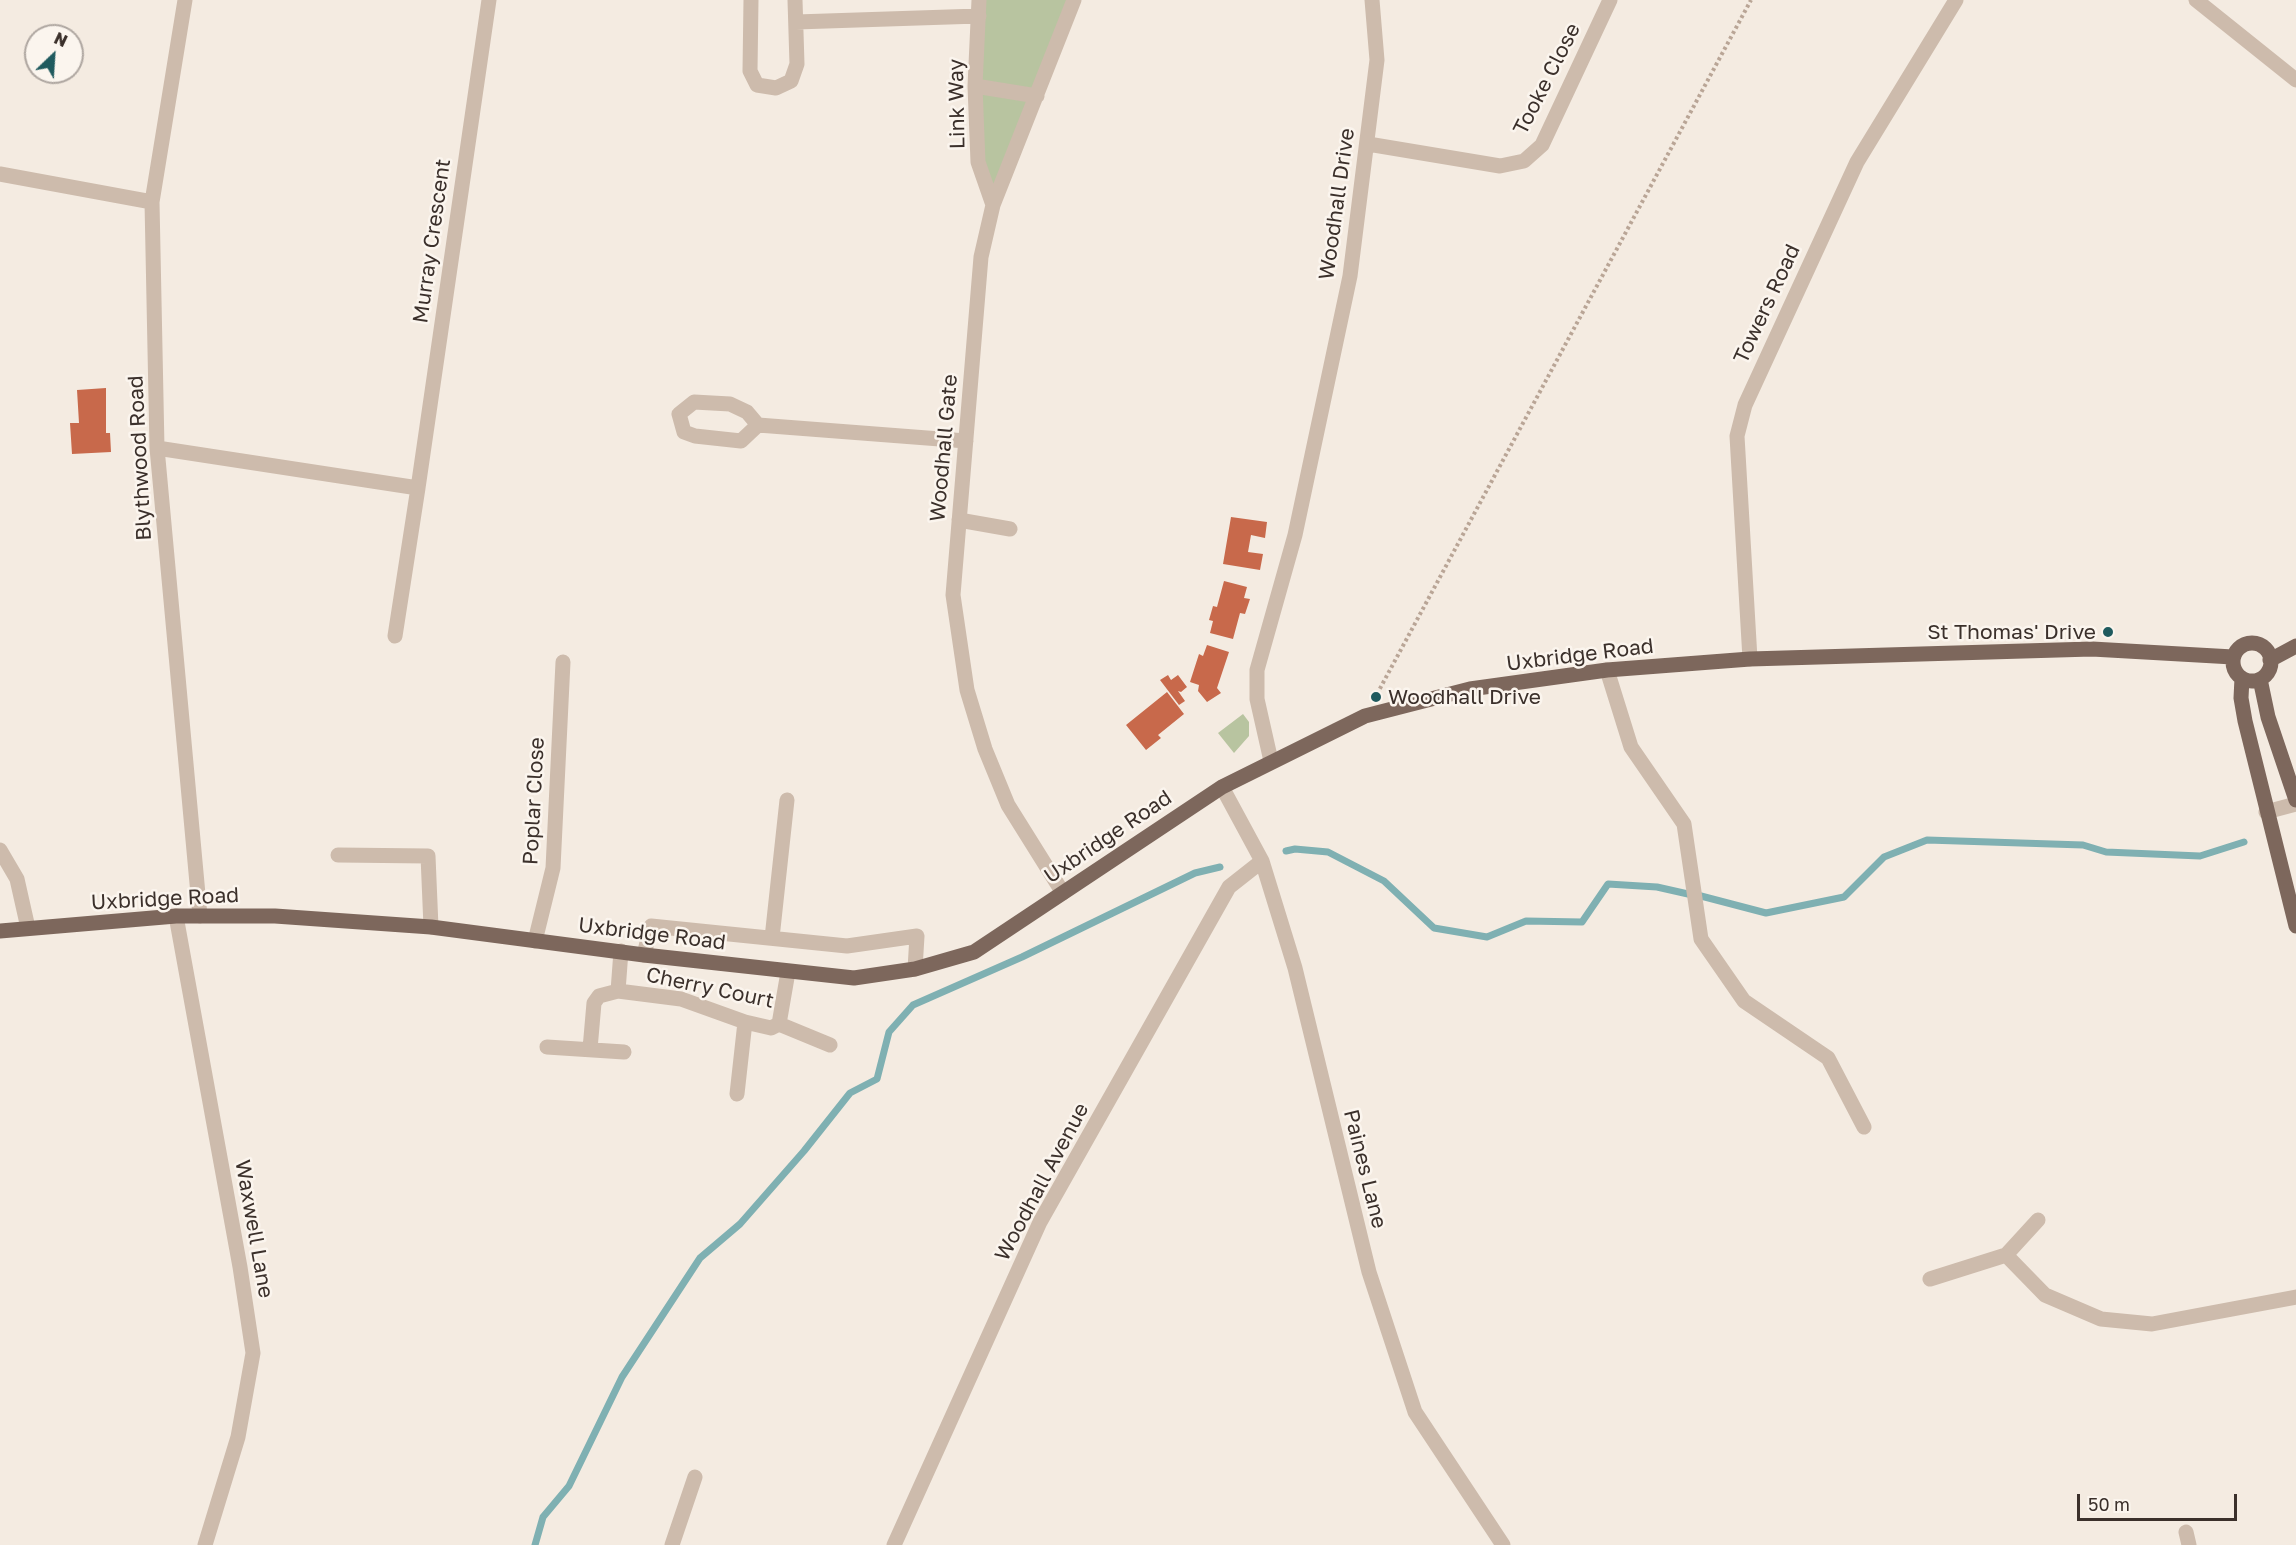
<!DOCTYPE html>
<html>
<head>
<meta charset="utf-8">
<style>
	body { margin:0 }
	#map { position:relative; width:2296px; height:1545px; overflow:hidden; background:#f4ebe1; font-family:"Golos Text",sans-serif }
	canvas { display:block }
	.north { position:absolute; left:24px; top:24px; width:60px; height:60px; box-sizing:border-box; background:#fbf5ee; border:2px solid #aea6a0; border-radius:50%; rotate:25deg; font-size:16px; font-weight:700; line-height:24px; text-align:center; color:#3b302b }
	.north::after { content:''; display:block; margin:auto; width:21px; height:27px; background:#1f5a5e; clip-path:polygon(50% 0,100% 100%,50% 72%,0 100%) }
	.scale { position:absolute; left:2077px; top:1494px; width:160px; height:27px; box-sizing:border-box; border:3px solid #3b302b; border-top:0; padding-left:8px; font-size:18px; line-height:21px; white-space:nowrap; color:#3b302b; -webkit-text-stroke:4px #fbf5ee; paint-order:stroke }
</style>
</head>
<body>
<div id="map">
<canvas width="2296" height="1545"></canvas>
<div class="north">N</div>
<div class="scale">50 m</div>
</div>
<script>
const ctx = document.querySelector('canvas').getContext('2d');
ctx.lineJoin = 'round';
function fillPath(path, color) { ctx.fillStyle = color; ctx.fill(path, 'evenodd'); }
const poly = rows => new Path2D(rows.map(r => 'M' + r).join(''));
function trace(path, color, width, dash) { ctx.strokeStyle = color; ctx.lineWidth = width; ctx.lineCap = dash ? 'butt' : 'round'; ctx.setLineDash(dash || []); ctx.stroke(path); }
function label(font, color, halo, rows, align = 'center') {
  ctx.font = font + ' "Golos Text",sans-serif'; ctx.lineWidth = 5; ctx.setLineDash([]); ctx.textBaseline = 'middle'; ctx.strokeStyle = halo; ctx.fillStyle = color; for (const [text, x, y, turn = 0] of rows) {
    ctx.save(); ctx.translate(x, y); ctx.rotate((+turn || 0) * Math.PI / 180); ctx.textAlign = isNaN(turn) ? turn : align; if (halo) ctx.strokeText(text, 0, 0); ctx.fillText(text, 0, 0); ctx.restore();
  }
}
fillPath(poly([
	[979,0,1074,0,993,205,978,162],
	[1243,714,1249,722,1249,736,1234,753,1218,733]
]), '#b8c4a0');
trace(poly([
	[1286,851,1295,849,1328,852,1384,881,1434,928,1487,937,1526,921,1582,922,1608,884,1657,887,1688,894],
	[1701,896,1766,913,1844,897,1884,857,1927,840,2083,845,2106,852,2200,856,2244,842],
	[535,1545,543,1517,569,1486,622,1377,700,1258,740,1224,804,1151,850,1093,877,1079,889,1032,913,1005,1022,957,1195,873,1220,867]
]), '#7fb0b2', 7);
fillPath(poly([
	[106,388,106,433,110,433,111,452,72,454,70,423,79,423,77,390],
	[1231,517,1267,522,1265,538,1251,535,1248,552,1263,554,1260,570,1223,564],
	[1224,581,1247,587,1244,598,1250,599,1245,614,1240,613,1233,639,1210,633,1213,621,1209,620,1213,606,1217,607],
	[1207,645,1229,652,1217,688,1221,693,1207,702,1198,691,1199,685,1190,682,1199,654,1203,656],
	[1168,675,1171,680,1178,675,1187,687,1181,692,1178,691,1185,701,1179,705,1160,680],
	[1167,692,1184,714,1158,735,1161,738,1146,750,1126,725]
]), '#c8694b');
trace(poly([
	[1377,694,1751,0]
]), '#b9a596', 4, [3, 3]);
trace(poly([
	[185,0,152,202,157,448,200,916],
	[751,0,750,71,757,85,776,88,791,81,797,64,795,0],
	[979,0,975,86,978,162,993,205],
	[2196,0,2296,80],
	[796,22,979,16],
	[975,86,1037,96],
	[1368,144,1500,166,1524,161,1542,145,1610,0],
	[0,174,152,202],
	[758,425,747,412,730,404,694,402,679,414,684,432,695,436,741,441,758,425,966,441],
	[157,448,418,488,489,0],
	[959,520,1010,529],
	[395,636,418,488],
	[1750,659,1737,436,1745,405,1857,162,1956,0],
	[1607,670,1631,747,1684,824,1701,939,1744,1001,1828,1058,1864,1127],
	[1271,761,1257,699,1257,670,1295,535,1350,276,1377,60,1372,0],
	[1222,787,1262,861,1295,968,1369,1272,1415,1412,1503,1545],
	[2266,812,2296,804],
	[0,850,17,879,28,928],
	[338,855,428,856,431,927],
	[1063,893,1008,805,985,749,967,690,953,595,981,257,993,205,1074,0],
	[176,916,240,1267,253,1353,238,1437,205,1545],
	[772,938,787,800],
	[535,941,553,868,563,662],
	[621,951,618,991,681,999,745,1022,771,1028,779,1024,788,972],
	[644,955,651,926,847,946,917,936,915,969],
	[779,1024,830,1045],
	[547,1047,624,1052],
	[590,1049,594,1003,599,996,618,991],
	[737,1094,745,1022],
	[2006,1255,2045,1295,2101,1319,2152,1324,2296,1297],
	[1930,1279,2006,1255,2038,1220],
	[2186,1532,2189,1545],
	[672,1545,695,1477],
	[894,1545,1040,1222,1229,887,1262,861]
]), '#cdbbac', 15);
trace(poly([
	'2233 662a19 19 0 1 1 38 0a19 19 0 1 1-38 0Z',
	[2270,660,2296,646],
	[2242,678,2241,698,2245,721,2296,926],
	[2260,679,2268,717,2296,800],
	[0,931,176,916,275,916,431,927,644,955,854,978,915,969,974,952,1222,787,1365,716,1470,689,1607,670,1750,659,2092,649,2233,657]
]), '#7d675c', 15);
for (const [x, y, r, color] of [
	[2108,632,6,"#1f5a5e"],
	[1376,697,6,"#1f5a5e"]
]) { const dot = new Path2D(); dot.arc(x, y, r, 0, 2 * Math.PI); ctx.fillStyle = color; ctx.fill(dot); trace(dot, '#fbf5ee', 2); }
label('21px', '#3b302b', '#fbf5ee', [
	["Tooke Close",1547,79,-63],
	["Link Way",957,104,-91],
	["Woodhall Drive",1337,204,-82],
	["Murray Crescent",432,241,-82],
	["Towers Road",1767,304,-65],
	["Woodhall Gate",944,448,-85],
	["Blythwood Road",140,458,-93],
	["Uxbridge Road",1580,655,-7],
	["Poplar Close",534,801,-87],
	["Uxbridge Road",1108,837,-34],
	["Uxbridge Road",165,899,-3],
	["Uxbridge Road",652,934,7],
	["Cherry Court",710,988,12],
	["Paines Lane",1365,1169,76],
	["Woodhall Avenue",1042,1182,-62],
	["Waxwell Lane",254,1229,80]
]);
label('21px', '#3b302b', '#fbf5ee', [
	["St Thomas' Drive",2096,632],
	["Woodhall Drive",1388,697,"left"]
], 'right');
</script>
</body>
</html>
